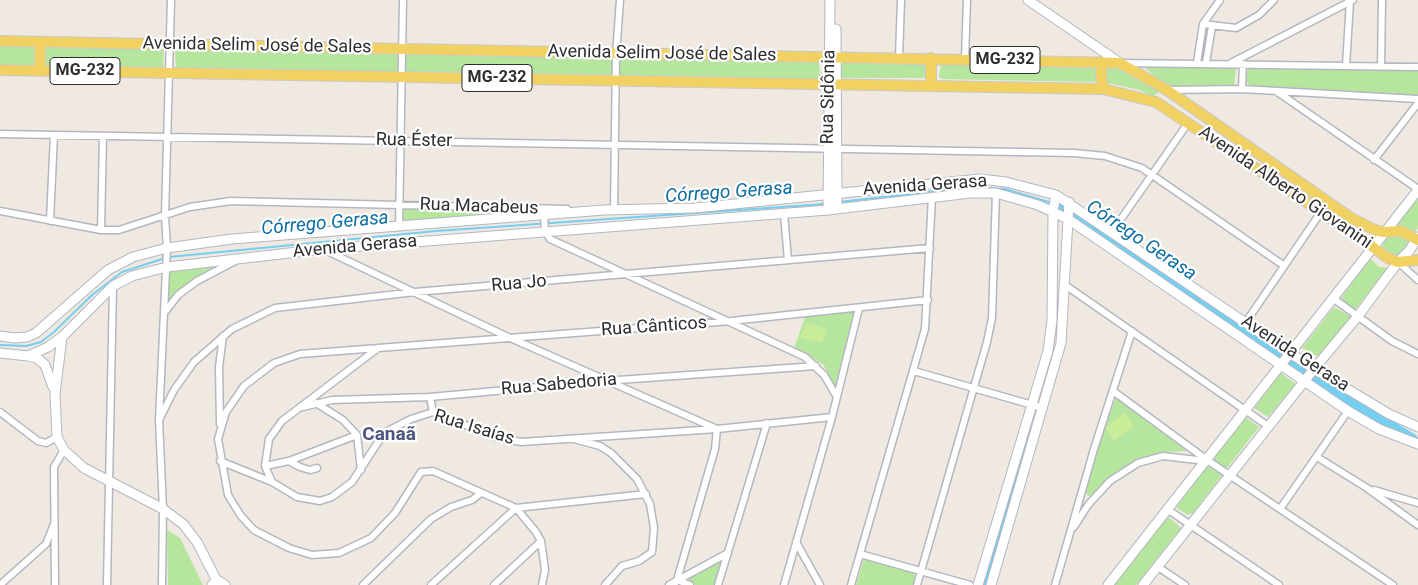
<!DOCTYPE html>
<html>
<head>
<meta charset="utf-8">
<style>
	body { margin:0 }
	canvas { display:block; background:#efe9e1 }
</style>
</head>
<body>
<canvas width="1418" height="585"></canvas>
<script>
const ctx = document.querySelector('canvas').getContext('2d');
ctx.lineJoin = 'round';
function fillPath(path, color) { ctx.fillStyle = color; ctx.fill(path, 'evenodd'); }
const poly = rows => new Path2D(rows.map(r => 'M' + r).join(''));
function trace(path, color, width, dash) { ctx.strokeStyle = color; ctx.lineWidth = width; ctx.lineCap = dash ? 'butt' : 'round'; ctx.setLineDash(dash || []); ctx.stroke(path); }
function label(font, color, halo, rows, align = 'center') {
  ctx.font = font + ' Roboto,sans-serif'; ctx.lineWidth = 4.5; ctx.setLineDash([]); ctx.textBaseline = 'middle'; ctx.strokeStyle = halo; ctx.fillStyle = color; for (const [text, x, y, turn = 0] of rows) {
    ctx.save(); ctx.translate(x, y); ctx.rotate((+turn || 0) * Math.PI / 180); ctx.textAlign = isNaN(turn) ? turn : align; if (halo) ctx.strokeText(text, 0, 0); ctx.fillText(text, 0, 0); ctx.restore();
  }
}
fillPath(poly([
	[0,45,36,46,35,66,0,66],
	[44,45,164,48,163,68,45,66],
	[175,48,397,54,398,73,176,68],
	[405,53,613,57,613,77,406,73],
	[619,57,819,62,820,80,619,77],
	[842,62,923,63,927,67,926,76,924,78,843,78,840,76],
	[941,64,1094,65,1098,71,1095,82,942,79,939,77],
	[1143,66,1236,69,1234,86,1168,88],
	[1106,67,1121,68,1157,89,1158,93,1152,96,1140,90,1108,83,1106,81],
	[1248,69,1418,71,1418,96,1256,88,1249,86,1246,80],
	[1418,197,1418,228,1415,232,1396,224],
	[403,208,568,211,403,223],
	[1394,233,1408,238,1410,243,1409,248,1398,257,1393,257,1382,246,1388,235],
	[1369,257,1379,267,1388,268,1354,311,1340,300],
	[231,260,204,272,176,292,166,305,169,269],
	[1334,307,1351,317,1322,354,1317,356,1302,348],
	[856,310,836,388,823,364,794,348,806,315],
	[1281,373,1296,384,1268,417,1254,408],
	[1116,398,1187,451,1166,452,1136,459,1118,471,1095,495,1088,496,1085,491,1096,449],
	[1245,417,1259,427,1228,467,1224,467,1213,459],
	[1207,466,1222,475,1193,513,1188,515,1176,507],
	[1167,516,1181,528,1136,585,1114,585],
	[167,530,180,538,203,585,168,585],
	[725,557,716,585,696,585,681,579],
	[864,559,917,573,914,585,856,585]
]), '#b6e59e');
fillPath(poly([
	[806,323,827,329,822,343,800,338],
	[1125,413,1134,426,1114,441,1105,427]
]), '#c9ec9a');
trace(poly([
	[839,202,955,189,986,188,1005,189,1052,203],
	[169,257,436,231,825,204],
	[0,345,26,346,41,342,54,332,92,295,122,272,165,258]
]), '#75cff0', 2);
trace(poly([
	[1054,204,1321,383,1413,439],
	[984,585,1032,420]
]), '#75cff0', 10);
const street = poly([
	[1203,24,1236,28,1259,15,1274,0],
	[899,58,901,0],
	[965,59,967,0],
	[1122,63,1418,67],
	[1197,63,1203,24,1220,0],
	[1206,63,1212,26],
	[1231,63,1353,0],
	[1346,66,1350,1],
	[1381,67,1382,0],
	[1242,89,1243,64],
	[1168,90,1242,89,1418,99],
	[1276,91,1418,189],
	[0,134,1074,153,1105,156,1142,168,1283,265],
	[1374,160,1418,103],
	[614,210,616,55,620,0],
	[0,211,101,230,119,230,190,207,231,201,567,209],
	[784,214,788,260],
	[544,215,545,231,550,239,805,357,824,375,837,397],
	[50,221,54,135],
	[399,227,403,0],
	[101,230,103,137],
	[1112,232,1188,123],
	[325,250,508,337,717,429,715,449,677,580,674,585],
	[1398,262,1418,280],
	[1065,285,1268,426],
	[1334,299,1392,341,1418,354],
	[165,312,178,295,197,281,235,261],
	[1246,322,1321,212],
	[914,371,1043,408],
	[1113,391,1207,460,1393,585],
	[430,397,433,412],
	[316,403,343,420,357,435,361,470],
	[303,407,332,400,430,397,604,381,816,366],
	[0,412,38,441,46,443,57,437],
	[159,420,174,390,194,362,232,329,275,308,415,292,930,248],
	[220,424,219,367,223,336],
	[574,439,600,446,611,453,637,479,650,504,654,528,652,552,639,561,622,566,605,585],
	[1317,457,1367,488,1418,525],
	[220,461,272,482,297,497,320,501,332,497,352,482,384,433,411,419,433,412,495,437,521,442,717,429,832,417],
	[289,461,300,467,310,470,317,468],
	[265,466,289,461,357,435],
	[272,482,265,466,269,439,282,421,378,348],
	[1374,490,1418,503],
	[516,508,646,494],
	[1167,509,1279,585],
	[1280,509,1348,411],
	[1074,527,1088,505,1110,481,1138,463,1163,456,1206,461],
	[796,542,820,585],
	[860,554,970,585],
	[1158,567,1185,585],
	[677,580,690,585],
	[0,585,46,544,54,524],
	[55,585,54,467,64,450],
	[107,585,113,286],
	[162,585,163,509,159,420,167,248,165,216,171,0],
	[363,585,431,519,451,507,472,500,481,493],
	[431,585,516,508],
	[494,585,541,541],
	[542,585,545,570,541,541,536,532,516,508,433,471,421,472,395,513,371,538,339,553,312,555,289,548,254,530,241,516,228,495,218,439,226,412,244,386,274,363,300,354,731,321,928,300],
	[669,585,728,553],
	[718,585,767,423],
	[784,585,832,417,859,308],
	[851,585,925,329,932,197],
	[917,585,987,342,992,318,996,193],
	[1055,585,1094,449,1132,331]
]);
const secondary = poly([
	[1028,0,1120,63],
	[836,29,837,209],
	[828,210,830,0],
	[0,336,14,338,27,337,36,333,108,270,133,257,167,248,232,239,604,210,695,208,980,179,1006,182,1056,195,1314,369,1389,414,1418,427],
	[62,337,55,394,57,437,64,450,84,468,163,509,183,524,197,542,217,581],
	[0,353,28,356,48,347,62,337,113,286,132,276,167,267,324,249,828,210,970,193,996,193,1038,205,1068,219,1348,411,1379,429,1418,444],
	[28,356,37,358,45,365,53,387],
	[212,585,219,581,225,585],
	[978,585,1048,351,1052,321,1053,211,1056,195],
	[991,585,1061,343,1069,202],
	[1108,585,1418,190],
	[1143,585,1314,369,1358,316,1398,262,1409,251,1418,237]
]);
const primary = poly([
	[0,41,1120,63,1167,90,1351,218,1375,230,1384,232,1401,231,1418,240],
	[40,42,40,70],
	[1102,62,1101,75,1103,89],
	[0,70,1103,89,1156,102,1359,237,1388,258,1398,262,1418,260],
	[931,85,931,58]
]);
trace(street, '#b4b7c1', 9);
trace(secondary, '#b4b7c1', 11);
trace(primary, '#c9c9c9', 12);
trace(street, '#fff', 6);
trace(secondary, '#fff', 9);
trace(primary, '#f2d163', 10);
for (const [x, y, w] of [
	[1005,60,70],
	[85,71,70],
	[497,78,70]
]) { const box = new Path2D(); box.roundRect(x - w / 2, y - 13.5, w, 27, 4); ctx.fillStyle = '#fff'; ctx.fill(box); trace(box, '#2e2e2e', 1); }
label('bold 16px', '#2e2e2e', null, [
	["MG-232",1005,60],
	["MG-232",85,71],
	["MG-232",497,78]
]);
label('18px', '#2e2e2e', '#fff', [
	["Avenida Selim José de Sales",257,46,1],
	["Avenida Selim José de Sales",662,54,1],
	["Rua Sidônia",829,97,-89],
	["Rua Éster",414,141,1],
	["Avenida Gerasa",925,186,-4],
	["Avenida Alberto Giovanini",1285,188,34],
	["Rua Macabeus",479,207,2],
	["Avenida Gerasa",355,247,-5],
	["Rua Jo",519,284,-5],
	["Rua Cânticos",654,327,-4],
	["Avenida Gerasa",1295,354,33],
	["Rua Sabedoria",559,385,-5],
	["Rua Isaías",474,428,17]
]);
label('italic 19px', '#0d6fa3', '#fff', [
	["Córrego Gerasa",729,193,-4],
	["Córrego Gerasa",325,224,-5],
	["Córrego Gerasa",1141,241,34]
]);
label('bold 19px', '#4d5680', '#fff', [
	["Canaã",389,435]
]);
</script>
</body>
</html>
